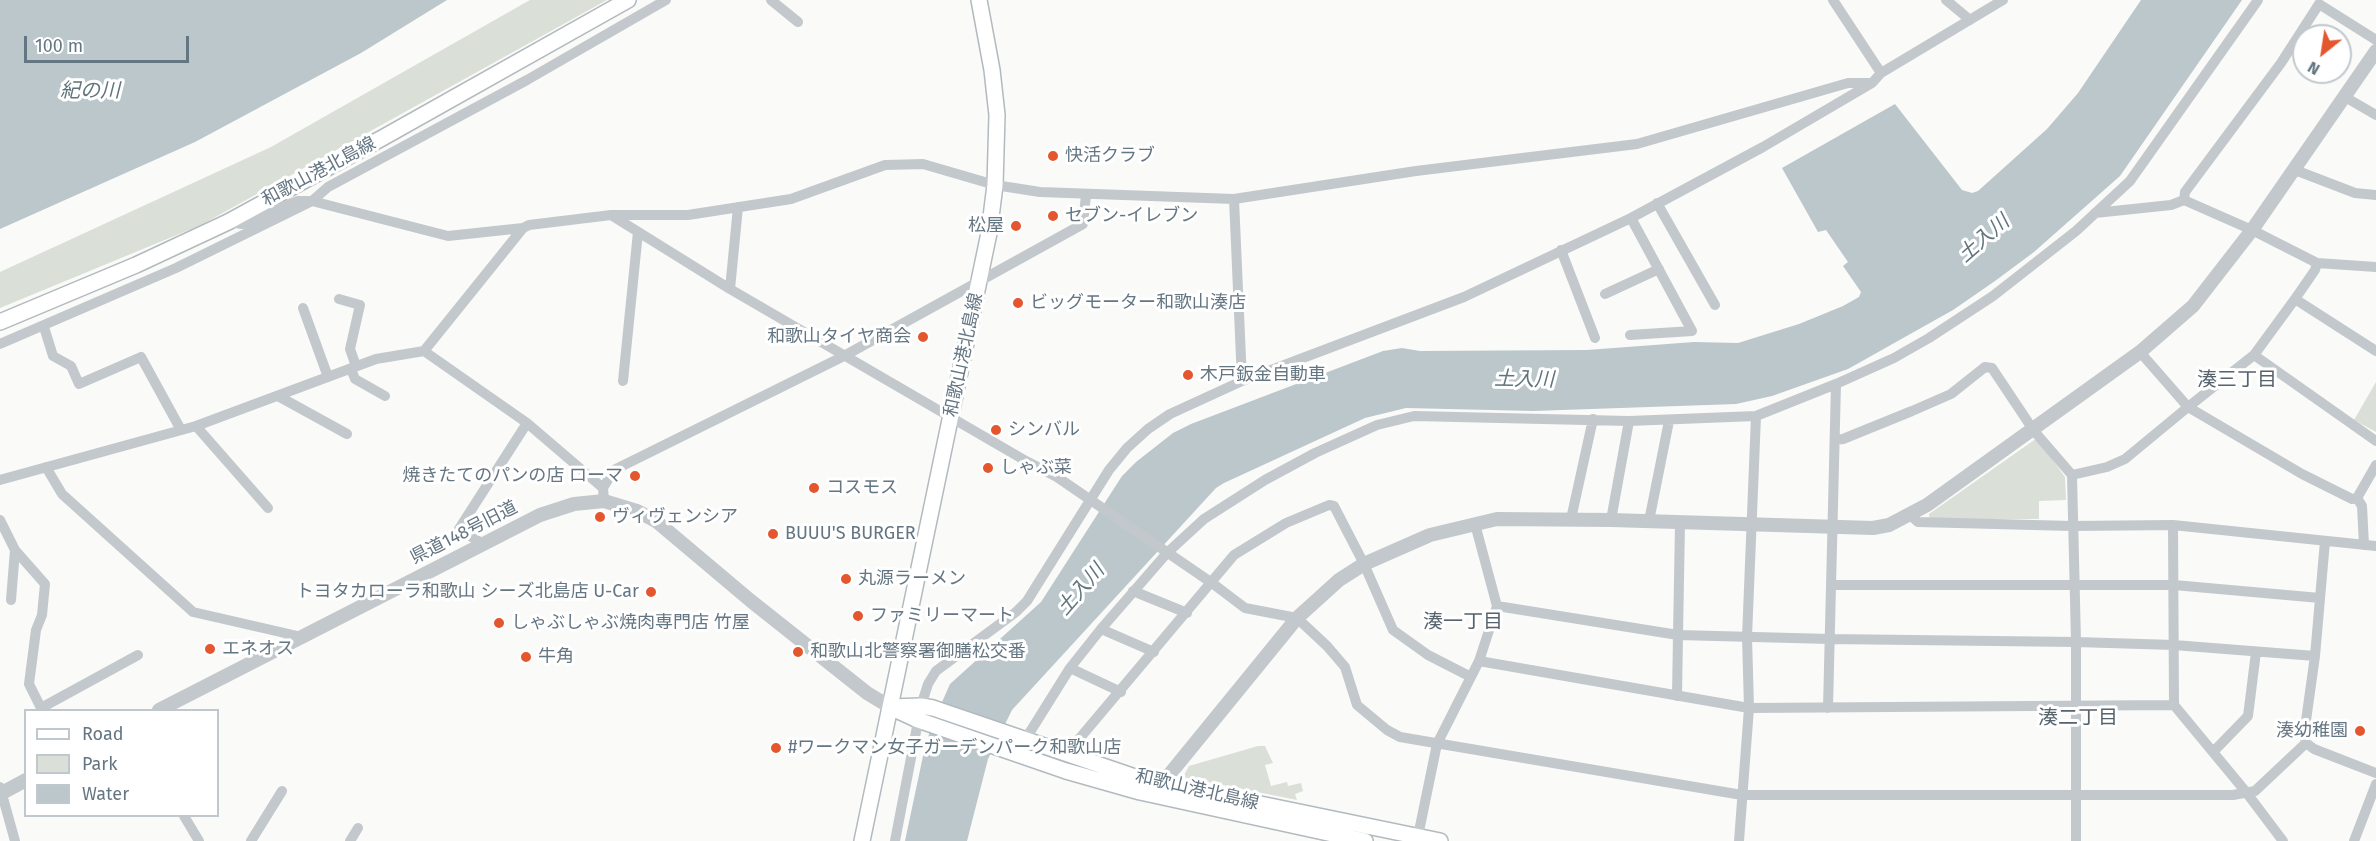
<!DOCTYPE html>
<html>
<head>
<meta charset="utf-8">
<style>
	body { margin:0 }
	#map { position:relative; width:2376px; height:841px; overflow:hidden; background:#fafaf8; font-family:"Fira Sans",sans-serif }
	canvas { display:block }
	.legend { position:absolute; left:24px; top:709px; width:195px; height:108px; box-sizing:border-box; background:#fff; border:2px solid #c1c8cd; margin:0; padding:8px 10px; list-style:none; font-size:18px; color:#657683 }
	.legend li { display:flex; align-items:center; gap:12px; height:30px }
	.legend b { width:30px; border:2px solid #c1c8cd }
	.north { position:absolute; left:2292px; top:24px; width:60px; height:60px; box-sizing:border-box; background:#fff; border:2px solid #c1c8cd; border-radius:50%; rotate:210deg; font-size:16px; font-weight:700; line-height:24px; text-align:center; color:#657683 }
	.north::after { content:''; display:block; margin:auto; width:21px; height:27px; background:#e4572e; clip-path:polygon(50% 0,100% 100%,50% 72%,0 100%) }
	.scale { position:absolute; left:24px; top:36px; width:165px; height:27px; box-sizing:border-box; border:3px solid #657683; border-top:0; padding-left:8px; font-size:18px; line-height:21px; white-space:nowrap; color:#657683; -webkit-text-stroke:4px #fff; paint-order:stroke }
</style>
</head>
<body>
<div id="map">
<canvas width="2376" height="841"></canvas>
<ul class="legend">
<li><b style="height:8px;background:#fff"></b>Road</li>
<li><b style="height:16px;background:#dadfd7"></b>Park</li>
<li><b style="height:16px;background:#bbc7cb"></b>Water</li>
</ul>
<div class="north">N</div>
<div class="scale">100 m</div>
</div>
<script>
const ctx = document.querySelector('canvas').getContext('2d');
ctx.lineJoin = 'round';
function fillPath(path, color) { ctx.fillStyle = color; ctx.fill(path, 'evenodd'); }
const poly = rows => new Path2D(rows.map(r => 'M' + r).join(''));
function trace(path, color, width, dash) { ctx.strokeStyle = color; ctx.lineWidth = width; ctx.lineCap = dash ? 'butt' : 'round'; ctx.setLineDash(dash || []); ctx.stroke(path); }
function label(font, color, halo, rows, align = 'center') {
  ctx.font = font + ' "Fira Sans","Noto Sans JP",sans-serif'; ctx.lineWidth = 6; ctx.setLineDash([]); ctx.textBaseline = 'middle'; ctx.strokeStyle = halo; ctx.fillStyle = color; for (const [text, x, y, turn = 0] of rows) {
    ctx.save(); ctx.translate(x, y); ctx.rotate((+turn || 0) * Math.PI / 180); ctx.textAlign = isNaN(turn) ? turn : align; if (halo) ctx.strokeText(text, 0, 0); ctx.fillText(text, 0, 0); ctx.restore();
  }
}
fillPath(poly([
	[530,0,607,0,201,225,0,308,0,272,271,147],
	[2376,382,2376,432,2354,420],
	[2037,438,2065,477,2066,500,2039,501,2039,519,1931,519,1929,516,1929,514],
	[1258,746,1265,746,1273,763,1265,765,1271,786,1287,782,1288,786,1301,783,1303,791,1295,794,1297,800,1183,777,1189,766]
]), '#dadfd7');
fillPath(poly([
	[0,0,447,0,361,53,195,142,0,229],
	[2141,0,2242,0,2120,176,2034,252,1995,281,1953,310,1848,369,1772,396,1736,404,1533,411,1406,408,1365,418,1224,483,1216,488,1012,710,988,759,967,841,905,841,923,756,931,727,950,684,1041,602,1122,476,1136,462,1173,433,1191,424,1383,351,1402,348,1420,351,1587,350,1694,342,1738,343,1799,324,1843,306,1859,297,1861,292,1843,266,1848,262,1826,230,1818,232,1782,168,1895,104,1962,190,1972,193,1978,191,2047,129,2078,93]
]), '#bbc7cb');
const secondary = poly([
	[0,322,136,265,228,222,384,137,628,0],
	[890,707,921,706,933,708,1144,780,1440,841],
	[892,708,918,720,1066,771,1140,792,1365,841],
	[862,841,989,233,995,185,997,115,992,70,979,0]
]);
trace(secondary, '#b3babf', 18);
trace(poly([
	[771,0,798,22],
	[1833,0,1881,73],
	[1946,0,1970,20],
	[2376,40,2319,4,2281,63,2185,192,2184,200,2252,230,2317,263,2315,270,2295,299,2254,355,2188,407,2302,474,2352,499,2357,498,2376,465],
	[2345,97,2376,115],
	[2295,170,2355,193,2376,195],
	[1234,199,1242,381],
	[1657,203,1715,305],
	[2095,213,2171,205,2184,200],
	[611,215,730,289,1026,461,1057,477,1212,583,1245,608,1297,618,1327,646,1345,667,1357,705,1387,730,1400,737,1742,795,2233,795,2255,791,2306,743,2304,735,2315,656,2325,541],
	[229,222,242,224,298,201,312,201,448,236,523,228,529,225,611,215,688,215,791,199,885,165,923,164,995,185,1040,192,1234,199,1416,171,1637,144,1848,83,1872,83],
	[1561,250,1595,338],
	[2317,263,2376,267],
	[730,289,738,207],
	[1605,294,1659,269],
	[339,299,360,305,350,349,356,366],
	[2295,299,2376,351],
	[303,308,328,377],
	[44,327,53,356,71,366,79,384,141,357,181,430],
	[1630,335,1692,331,1631,218],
	[0,344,176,268,312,201,328,187,527,80,666,0],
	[424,351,527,423,603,488],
	[2254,355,2376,441],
	[351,369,355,379,385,396],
	[623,381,638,232],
	[1836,384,1894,358,1929,338,1993,296,2076,231,2130,181,2258,0],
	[278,396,347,434],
	[196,426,268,508],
	[1835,440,1843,439,1912,411,1951,394,1985,367,1992,368,2034,431,2072,475,2076,642,2076,841],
	[46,467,62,494,193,612,302,637],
	[2072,475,2107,467,2125,459,2188,407,2140,352],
	[0,480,196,426,376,359,424,351,523,228],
	[2357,498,2362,506,2364,545],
	[604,501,603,488,614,470,844,356,1083,224,1086,195],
	[1909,514,1918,522,2072,526,2173,525,2376,546],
	[1571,519,1593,419],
	[0,520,15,550,45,584,42,615,36,630,29,684,42,710],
	[1611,520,1629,421],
	[1649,521,1669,421],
	[2173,525,2174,705,2246,792,2283,841],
	[483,544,459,529,527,423],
	[1831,585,2174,585,2320,598],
	[1133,591,1187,613],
	[11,600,15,550],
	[1497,606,1678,635,1680,523],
	[1101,629,1154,652],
	[1479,661,1749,708,2174,705],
	[1070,668,1121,692],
	[1677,696,1678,635,1830,639,2076,642,2174,645,2315,656],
	[41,708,138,655],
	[1025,740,1070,668,1101,629,1167,553,1204,519,1265,480,1315,453,1377,425,1414,416,1629,421,1756,416,1836,384,1828,708],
	[2306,743,2314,749,2376,773],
	[2213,752,2248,716,2256,652],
	[1069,755,1074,745,1234,555,1286,523,1329,505,1334,506,1364,564,1393,630,1428,655,1471,677],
	[0,787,15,841],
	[184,816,199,841],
	[251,841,282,791],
	[350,841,358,828],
	[895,841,921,706,928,684,936,671,1016,612,1027,601,1109,470,1127,448,1148,429,1170,414,1242,381,1464,297,1631,218,1763,147,1872,83,1881,73,2003,0],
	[1417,841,1437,744,1479,661,1497,606,1475,524],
	[1739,841,1749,708,1747,637,1756,416],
	[2354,841,2376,784]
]), '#c3c8cc', 10);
trace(poly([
	[159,710,540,515,574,504,604,501,637,511,656,521,751,601,867,693,890,707],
	[1164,793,1169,775,1297,618,1339,580,1364,564,1430,535,1497,519,1611,520,1873,528,1889,525,1927,505,2140,352,2193,306,2252,230,2376,51],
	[0,794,26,780]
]), '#c3c8cc', 14);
trace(secondary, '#fff', 15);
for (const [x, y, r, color] of [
	[1053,156,6,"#e4572e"],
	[1053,216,6,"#e4572e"],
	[1016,226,6,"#e4572e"],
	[1018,303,6,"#e4572e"],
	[923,337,6,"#e4572e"],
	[1188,375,6,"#e4572e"],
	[996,430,6,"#e4572e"],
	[988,468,6,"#e4572e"],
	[635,476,6,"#e4572e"],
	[814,488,6,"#e4572e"],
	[600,517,6,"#e4572e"],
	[773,534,6,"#e4572e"],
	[846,579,6,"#e4572e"],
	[651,592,6,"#e4572e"],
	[858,616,6,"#e4572e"],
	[499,623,6,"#e4572e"],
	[210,649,6,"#e4572e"],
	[798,652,6,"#e4572e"],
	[526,657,6,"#e4572e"],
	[2360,731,6,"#e4572e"],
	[776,748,6,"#e4572e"]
]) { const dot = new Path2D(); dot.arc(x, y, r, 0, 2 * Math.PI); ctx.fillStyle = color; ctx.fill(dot); trace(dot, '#fff', 2); }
label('18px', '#657683', '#fff', [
	["快活クラブ",1065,156],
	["セブン-イレブン",1065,216],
	["松屋",1004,226,"right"],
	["ビッグモーター和歌山湊店",1030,303],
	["和歌山タイヤ商会",911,337,"right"],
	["木戸鈑金自動車",1200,375],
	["シンバル",1008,430],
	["しゃぶ菜",1000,468],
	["焼きたてのパンの店 ローマ",623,476,"right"],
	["コスモス",826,488],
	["ヴィヴェンシア",612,517],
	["BUUU'S BURGER",785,534],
	["丸源ラーメン",858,579],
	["トヨタカローラ和歌山 シーズ北島店 U-Car",639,592,"right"],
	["ファミリーマート",870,616],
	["しゃぶしゃぶ焼肉専門店 竹屋",511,623],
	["エネオス",222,649],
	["和歌山北警察署御膳松交番",810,652],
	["牛角",538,657],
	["湊幼稚園",2348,731,"right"],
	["#ワークマン女子ガーデンパーク和歌山店",788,748]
], 'left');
label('18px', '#657683', '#fff', [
	["和歌山港北島線",319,172,-28],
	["和歌山港北島線",964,355,-78],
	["県道148号旧道",464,533,-27],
	["和歌山港北島線",1197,790,13]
]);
label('italic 20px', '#60757c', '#fff', [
	["紀の川",90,91],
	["土入川",1984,239,-41],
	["土入川",1524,380,1],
	["土入川",1081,590,-49]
]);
label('20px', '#57646e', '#fff', [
	["湊三丁目",2237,380],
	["湊一丁目",1463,622],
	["湊二丁目",2078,718]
]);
</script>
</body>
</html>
